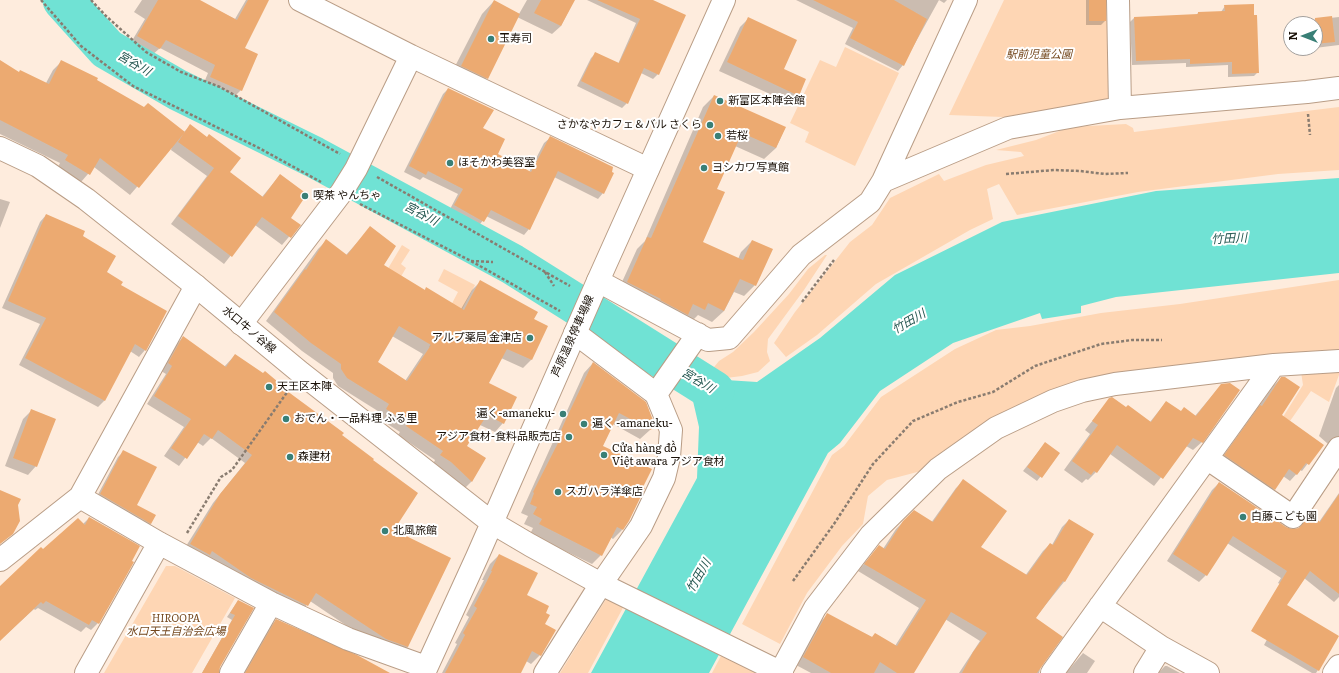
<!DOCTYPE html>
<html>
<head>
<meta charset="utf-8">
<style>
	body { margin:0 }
	#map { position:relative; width:1339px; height:673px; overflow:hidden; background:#feecdd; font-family:Literata,serif }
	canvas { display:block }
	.north { position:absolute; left:1283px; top:16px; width:40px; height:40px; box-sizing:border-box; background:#fff; border:1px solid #a39f9c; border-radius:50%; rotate:270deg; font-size:11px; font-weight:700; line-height:16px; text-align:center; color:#191007 }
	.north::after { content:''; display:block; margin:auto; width:14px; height:18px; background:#397f76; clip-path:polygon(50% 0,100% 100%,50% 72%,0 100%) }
</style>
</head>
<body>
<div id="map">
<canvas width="1339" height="673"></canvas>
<div class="north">N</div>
</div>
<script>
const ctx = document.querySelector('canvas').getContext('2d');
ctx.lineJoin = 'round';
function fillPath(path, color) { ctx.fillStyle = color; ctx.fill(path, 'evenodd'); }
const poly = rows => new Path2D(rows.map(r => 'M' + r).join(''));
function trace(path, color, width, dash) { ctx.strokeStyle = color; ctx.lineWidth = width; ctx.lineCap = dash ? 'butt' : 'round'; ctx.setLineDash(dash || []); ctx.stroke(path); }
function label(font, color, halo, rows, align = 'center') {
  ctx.font = font + ' Literata,"Noto Sans JP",serif'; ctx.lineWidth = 4; ctx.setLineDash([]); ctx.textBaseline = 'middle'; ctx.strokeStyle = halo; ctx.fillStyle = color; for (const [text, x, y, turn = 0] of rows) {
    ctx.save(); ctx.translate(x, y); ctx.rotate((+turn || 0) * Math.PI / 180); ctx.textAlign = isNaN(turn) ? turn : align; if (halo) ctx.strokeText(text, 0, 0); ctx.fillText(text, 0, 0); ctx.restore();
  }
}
fillPath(poly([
	[1004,0,1113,0,1113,100,1003,117,949,115],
	[845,47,899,73,855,166,805,142,809,132,790,123,820,60,836,67],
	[1339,107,1339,170,1278,174,1138,192,1017,215,999,184,987,189,993,219,970,230,876,284,817,335,786,357,774,343,795,312,850,242,872,225,890,198,939,174,944,181,986,165,1024,156,1021,152,996,150,1036,140,1070,127,1126,124,1133,128,1134,132],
	[402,245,410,250,401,264,406,268,393,290,380,282],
	[825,255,827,255,804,290,768,339,767,352,770,361,758,372,742,376,726,378,710,372,719,361,733,352,754,332,789,294,808,269],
	[444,269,475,285,439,353,429,347,458,292,438,281],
	[1339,280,1339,350,1078,387,921,471,887,480,868,496,863,524,842,546,807,593,780,644,742,624,832,455,844,446,881,397,955,349,996,330,1030,326,1101,313,1180,304],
	[1301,372,1339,373,1339,375,1329,402,1311,391,1290,421,1283,417,1303,385],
	[166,566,175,566,235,598,192,673,104,673],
	[608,596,625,604,588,673,560,673],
	[722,654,761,673,712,673]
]), '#fed6b4');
fillPath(poly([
	[1339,178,1339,273,1116,297,1081,306,1081,313,1042,319,1040,313,953,343,880,391,840,443,828,453,709,673,591,673,697,478,699,427,693,401,678,379,688,366,710,379,757,382,820,338,895,275,1002,222,1156,191]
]), '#70e2d4');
fillPath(poly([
	[142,0,197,0,235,19,246,0,260,0,243,48,241,90,233,98,203,85,208,73,160,48,151,56,130,44,145,19,134,12],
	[527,0,574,0,561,26,552,34,517,17,487,78,475,90,449,78,482,14,494,1,519,14],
	[587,0,650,0,658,74,653,79,641,73,627,103,622,108,577,86,591,58,596,53,618,64,636,23],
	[796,0,939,0,903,65,898,71,845,44,853,28],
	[939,0,947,0,944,3],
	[1086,0,1105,0,1105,21,1101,25,1086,25],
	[1225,6,1253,16,1258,72,1254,76,1228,77,1228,65,1186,67,1186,63,1132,65,1130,22,1134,18,1196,15,1198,13,1221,12],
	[1339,17,1339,45,1315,48,1315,24,1307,24,1311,20],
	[748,19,798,95,790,103,719,71,740,27],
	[0,61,19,73,46,83,53,70,62,61,184,132,190,126,229,172,262,197,280,175,289,218,299,225,282,245,255,225,224,264,171,224,207,176,171,150,172,146,130,195,94,167,81,182,57,169,60,163,0,134],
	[448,89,481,129,496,155,529,172,544,143,550,138,603,193,598,199,554,177,529,229,524,235,486,216,478,227,449,211,458,194,423,177,420,180,404,172,443,94],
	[714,96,785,128,776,148,764,159,735,146,716,189,701,242,738,259,741,252,752,241,755,285,744,296,734,292,724,311,712,322,698,315,693,320,617,293,637,249,645,241,703,107],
	[0,199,10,202,0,228],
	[46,215,81,236,105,273,119,285,145,350,139,357,130,351,104,401,98,407,19,365,40,324,2,308,40,222],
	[371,227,382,266,424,291,426,288,461,309,472,290,480,282,532,320,531,360,523,368,501,358,488,383,503,423,495,432,480,425,466,446,485,458,471,482,463,490,433,464,435,460,398,435,400,432,378,418,381,413,338,386,333,378,333,373,302,351,266,321,318,249,326,241,346,255],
	[392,336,423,354,405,381,376,363],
	[183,337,224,367,235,355,282,388,372,460,393,530,408,647,400,654,378,647,310,601,300,613,183,551,213,503,245,463,211,438,203,446,197,442,179,466,164,456,184,427,147,404,166,374,161,371,176,345],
	[593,363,653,423,650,430,640,439,613,424,602,447,622,530,613,539,610,537,601,555,592,564,530,534,533,528,524,524,528,516,521,513,584,373],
	[1281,378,1281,416,1322,445,1302,471,1300,470,1290,481,1283,476,1268,495,1219,462,1274,385],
	[1221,385,1202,442,1193,450,1186,446,1154,486,1110,454,1096,472,1088,480,1086,479,1082,483,1064,470,1090,434,1085,430,1110,399,1150,422,1166,402,1180,412,1195,416],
	[1339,385,1339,447,1328,444,1319,436,1336,388],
	[32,410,36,466,28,475,5,466,23,419],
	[1042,447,1059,453,1037,481,1023,471],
	[124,451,135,506,151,524,145,529,95,500,118,457],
	[963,481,979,548,1025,576,1043,551,1050,544,1052,545,1062,527,1069,520,1093,535,1064,582,1035,618,1041,666,1039,673,959,673,980,641,945,619,913,673,811,673,796,665,820,622,827,615,872,637,895,646,919,608,858,571,879,547,883,549,896,529,914,511,931,523,956,488],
	[1219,483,1285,528,1292,530,1297,530,1310,515,1319,522,1339,493,1339,597,1334,602,1304,578,1293,591,1278,583,1281,578,1227,543,1206,575,1199,582,1167,561,1212,490],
	[89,518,98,623,91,630,86,627,81,632,38,608,35,610,34,609,0,640,0,588,43,550,83,524],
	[499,555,525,595,544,613,540,655,531,664,526,661,520,673,442,673,457,644,455,643,469,617,466,615,484,580,482,580,490,564],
	[238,601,252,608,219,667,219,673,202,673,232,620,227,617],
	[1283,610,1318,670,1316,673,1312,673,1264,645],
	[276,620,388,673,243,673,269,628],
	[1083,653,1095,661,1087,673,1066,673],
	[1165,666,1167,666,1180,673,1158,673]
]), '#0003');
trace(poly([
	[63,0,107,49,178,90,314,157,512,264,714,391]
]), '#70e2d4', 41);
fillPath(poly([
	[158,0,200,0,237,20,248,0,269,0,245,48,258,54,242,91,210,77,215,65,166,40,160,49,137,36],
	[494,0,520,14,488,79,461,66],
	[541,0,575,0,561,26,534,13],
	[597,0,653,0,686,15,659,75,644,68,628,104,581,81,595,52,619,63,640,19],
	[813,0,894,0,927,19,904,66,850,38,858,22],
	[1089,0,1106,0,1106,21,1089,21],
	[1254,4,1254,15,1257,15,1259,73,1232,74,1232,62,1190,64,1190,59,1136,61,1134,17,1198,14,1198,12,1225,11,1224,5],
	[1332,16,1335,42,1315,44,1315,18],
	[748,17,797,40,784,69,806,79,799,96,727,62],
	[0,60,19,72,20,70,49,84,61,60,98,78,97,80,144,107,148,103,185,132,139,188,100,158,90,175,65,160,68,155,0,120],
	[448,88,494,110,483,128,505,139,498,154,531,172,550,136,613,167,612,172,614,173,604,194,558,171,530,230,491,210,484,222,454,205,463,189,428,171,426,175,409,166],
	[714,95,786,127,776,148,742,133,717,189,725,192,703,242,743,260,752,240,773,249,756,286,740,279,724,311,708,303,705,310,693,304,688,315,660,300,661,299,627,282,647,237,651,238],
	[190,124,207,137,209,134,241,158,230,172,263,197,280,174,307,194,291,218,301,225,291,238,262,217,232,257,178,216,214,168,178,142],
	[46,214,85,231,83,236,116,256,107,272,123,282,121,285,167,311,146,351,135,344,105,401,25,358,46,318,8,301],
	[370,226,396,246,384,265,425,290,426,287,464,310,480,280,538,312,534,319,548,326,532,360,507,349,489,383,517,397,504,424,487,415,467,446,486,458,472,482,451,462,440,455,443,451,406,426,408,423,386,409,389,404,347,378,341,369,341,364,311,343,274,312,305,269,306,270,326,239,347,255],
	[399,326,431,345,407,381,378,362],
	[183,336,226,367,235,354,263,373,265,371,284,387,283,388,344,433,342,435,374,459,373,460,418,493,394,530,451,558,408,647,386,639,316,593,308,606,251,578,212,551,210,555,190,544,220,494,252,455,218,430,212,439,204,434,187,459,171,448,191,419,154,396,172,366,168,363],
	[593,362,646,402,654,423,651,430,619,413,603,446,652,469,643,487,645,488,629,521,623,530,617,527,602,556,539,524,542,519,533,514,537,507,530,504,534,493,533,492,558,443,556,442,567,417],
	[1281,377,1285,377,1300,387,1282,415,1324,445,1309,465,1306,463,1297,475,1289,469,1275,490,1224,455,1260,405,1262,406],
	[1230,383,1240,390,1203,443,1193,438,1163,479,1117,445,1097,473,1094,471,1091,475,1072,461,1098,425,1092,421,1109,398,1112,397,1126,407,1128,405,1151,422,1166,401,1181,411,1184,407,1196,416,1221,384],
	[31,409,56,419,37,467,13,458],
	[1045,442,1060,453,1042,478,1027,467],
	[123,450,157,467,137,505,156,515,151,524,100,494],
	[963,479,1007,511,981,547,1027,575,1050,543,1053,545,1069,519,1094,534,1065,582,1063,581,1036,618,1063,637,1037,673,962,673,973,652,987,633,951,612,914,673,897,673,880,662,874,673,831,673,803,657,827,613,872,637,875,633,897,646,926,600,864,564,879,545,885,549,903,521,914,510,933,522],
	[1219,482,1286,527,1292,529,1299,528,1310,514,1320,522,1339,494,1339,594,1310,571,1287,605,1339,636,1319,671,1251,631,1287,571,1233,536,1207,576,1173,554],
	[0,490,21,499,18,505,20,521,13,534,0,544],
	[89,517,140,546,132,561,134,562,99,624,92,620,89,625,46,601,43,604,41,602,0,641,0,586,41,547,43,549,78,518,85,525],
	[499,554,538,573,527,595,549,606,546,613,550,615,545,624,556,630,541,656,532,651,521,673,445,673,465,635,463,633,477,608,474,606,492,571,491,571],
	[238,600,254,608,220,667,219,673,202,673,235,615,230,613],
	[276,619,357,655,390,673,245,673]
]), '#ecaa71');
const minor = poly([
	[300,0,411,56,648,169],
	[1118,0,1120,108],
	[883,181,1008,128,1120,108,1307,92,1339,88],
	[598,281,708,340,729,338,801,255,870,202,883,181,966,0],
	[241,324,341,193,356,169,411,56],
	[1274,365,1339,361],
	[656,394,698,334],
	[1208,459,1293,517,1339,448],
	[80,497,159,543,271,603,348,639,426,667],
	[491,522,530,545,601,584,782,673],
	[0,560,80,497,196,286],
	[1100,606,1161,647],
	[86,673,159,543],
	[231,673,271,603],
	[545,673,601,584,641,526,664,478,669,457,671,430,656,394,575,333],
	[780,673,815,608,871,535,938,469,996,428,1053,401,1082,391,1115,384,1274,365,1052,673],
	[1145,673,1161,647,1208,673],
	[1334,673,1339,666]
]);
const major = poly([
	[0,148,38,166,86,199,196,286,301,373,491,522],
	[424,673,477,557,598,281,724,0]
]);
trace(minor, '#b99d86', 24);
trace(major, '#b99d86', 24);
trace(poly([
	[41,0,81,46,133,86,259,148,321,182],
	[91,0,106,16,146,52,181,72,220,87,340,154],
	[1308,114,1310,135],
	[1006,174,1054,170,1080,171,1105,174,1128,173],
	[377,177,570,286],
	[360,204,471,261,560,311],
	[471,261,493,262],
	[545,272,554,286],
	[802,302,834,260],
	[187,533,221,477,232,470,288,391],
	[793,581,834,524,873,464,913,421,958,402,993,392,1035,366,1101,344,1132,340,1162,340]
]), '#897c70', 2.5, [3, 2]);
trace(minor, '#fff', 22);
trace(major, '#fff', 22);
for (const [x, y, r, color] of [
	[491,39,4,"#397f76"],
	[720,101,4,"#397f76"],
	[710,125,4,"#397f76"],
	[718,136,4,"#397f76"],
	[450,163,4,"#397f76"],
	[704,168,4,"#397f76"],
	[305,196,4,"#397f76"],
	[530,338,4,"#397f76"],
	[269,387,4,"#397f76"],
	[563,414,4,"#397f76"],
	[286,419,4,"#397f76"],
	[584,424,4,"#397f76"],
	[569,437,4,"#397f76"],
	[604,455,4,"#397f76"],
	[290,457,4,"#397f76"],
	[558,492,4,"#397f76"],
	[1243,517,4,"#397f76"],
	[385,531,4,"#397f76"]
]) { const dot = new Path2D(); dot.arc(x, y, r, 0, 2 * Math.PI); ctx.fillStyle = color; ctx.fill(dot); trace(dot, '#fff', 1.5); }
label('11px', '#191007', '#fff', [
	["玉寿司",499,39],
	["新富区本陣会館",728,101],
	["さかなやカフェ＆バル さくら",702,125,"right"],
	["若桜",726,136],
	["ほそかわ美容室",458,163],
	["ヨシカワ写真館",712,168],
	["喫茶 やんちゃ",313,196],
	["アルプ薬局 金津店",522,338,"right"],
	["天王区本陣",277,387],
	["遍く-amaneku-",555,414,"right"],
	["おでん・一品料理 ふる里",294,419],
	["遍く -amaneku-",592,424],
	["アジア食材-食料品販売店",561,437,"right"],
	["Cửa hàng đồ",612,449],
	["Việt awara アジア食材",612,462],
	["森建材",298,457],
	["スガハラ洋傘店",566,492],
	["白藤こども園",1251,517],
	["北風旅館",393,531]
], 'left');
label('italic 11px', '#74481e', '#fff', [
	["駅前児童公園",1039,55],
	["HIROOPA",176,619],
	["水口天王自治会広場",176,632]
]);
label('11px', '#191007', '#fff', [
	["水口牛ノ谷線",249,330,40],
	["芦原温泉停車場線",573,336,-66]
]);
label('italic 12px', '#245650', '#fff', [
	["宮谷川",134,64,30],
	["宮谷川",421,214,28],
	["竹田川",1229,239,-3],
	["竹田川",909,322,-30],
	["宮谷川",698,381,31],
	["竹田川",699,576,-60]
]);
</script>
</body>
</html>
